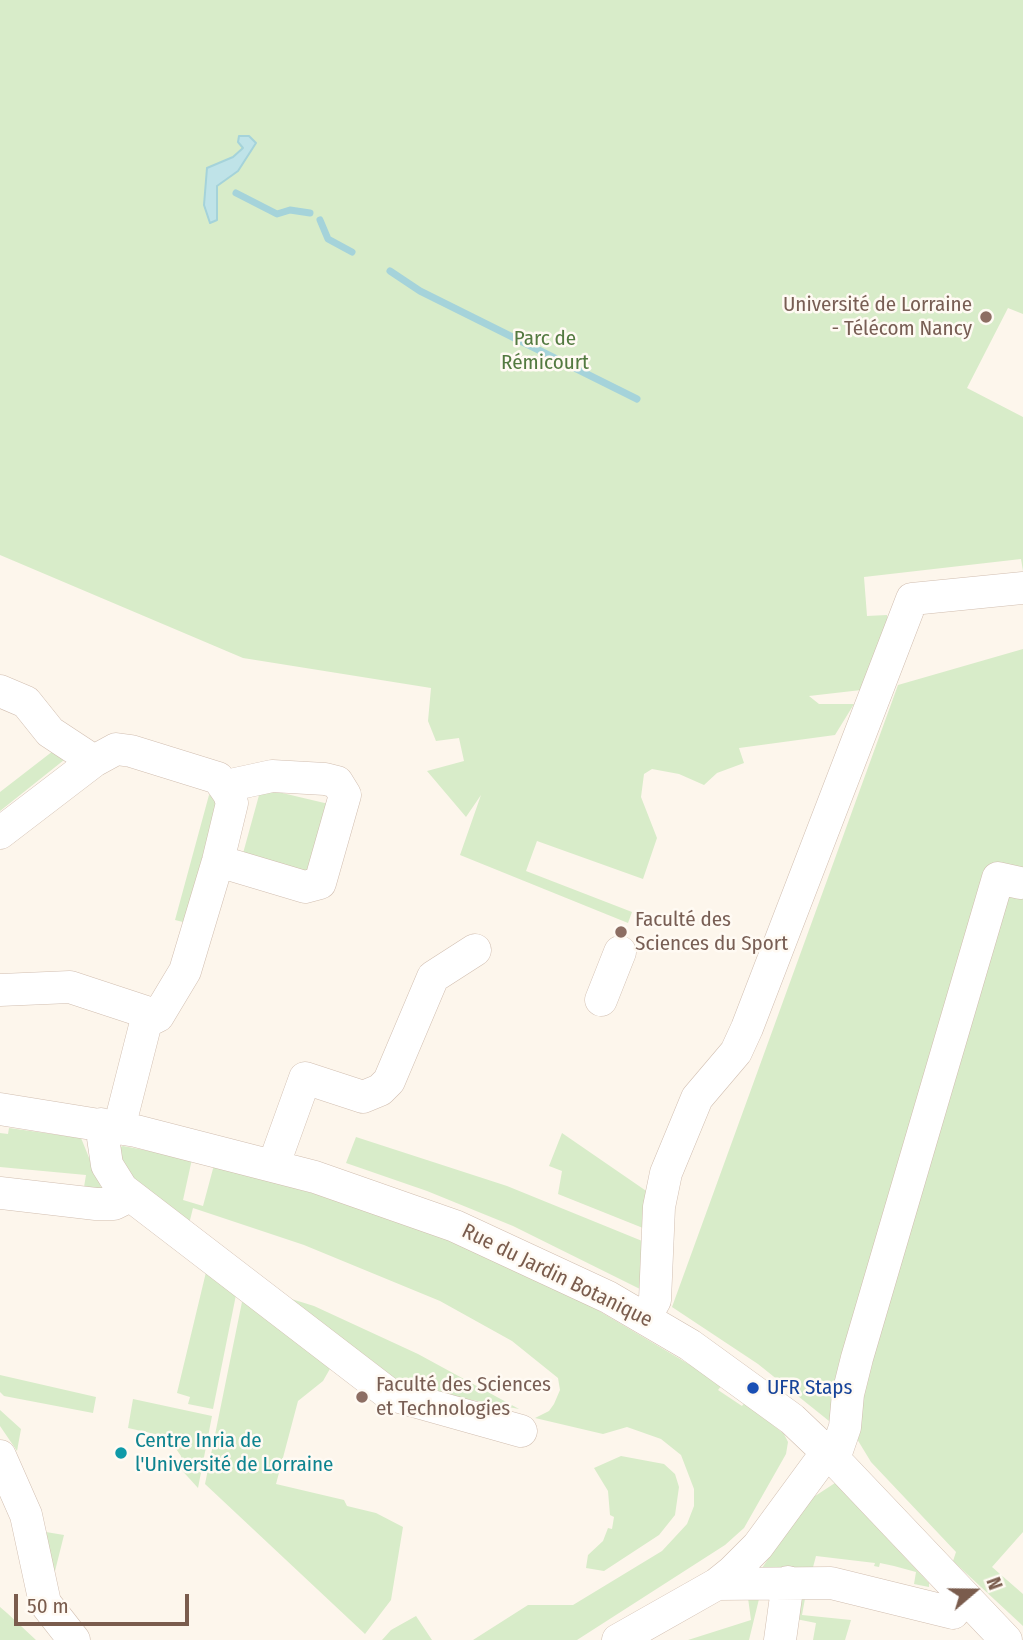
<!DOCTYPE html>
<html>
<head>
<meta charset="utf-8">
<style>
	body { margin:0 }
	#map { position:relative; width:1023px; height:1640px; overflow:hidden; background:#fdf6ec; font-family:"Fira Sans Condensed",sans-serif }
	canvas { display:block }
	.north { position:absolute; left:939px; top:1556px; width:70px; height:70px; -webkit-text-stroke:5px #fffaf3; paint-order:stroke; rotate:70deg; font-size:19px; font-weight:700; line-height:28px; text-align:center; color:#7a5c4d }
	.north::after { content:''; display:block; margin:auto; width:24px; height:32px; background:#7a5c4d; clip-path:polygon(50% 0,100% 100%,50% 72%,0 100%) }
	.scale { position:absolute; left:14px; top:1594px; width:175px; height:32px; box-sizing:border-box; border:4px solid #7a5c4d; border-top:0; padding-left:9px; font-size:21px; line-height:24px; white-space:nowrap; color:#7a5c4d; -webkit-text-stroke:5px #fffaf3; paint-order:stroke }
</style>
</head>
<body>
<div id="map">
<canvas width="1023" height="1640"></canvas>
<div class="north">N</div>
<div class="scale">50 m</div>
</div>
<script>
const ctx = document.querySelector('canvas').getContext('2d');
ctx.lineJoin = 'round';
function fillPath(path, color) { ctx.fillStyle = color; ctx.fill(path, 'evenodd'); }
const poly = rows => new Path2D(rows.map(r => 'M' + r).join(''));
function trace(path, color, width, dash) { ctx.strokeStyle = color; ctx.lineWidth = width; ctx.lineCap = dash ? 'butt' : 'round'; ctx.setLineDash(dash || []); ctx.stroke(path); }
function label(font, color, halo, rows, align = 'center') {
  ctx.font = font + ' "Fira Sans Condensed",sans-serif'; ctx.lineWidth = 5; ctx.setLineDash([]); ctx.textBaseline = 'middle'; ctx.strokeStyle = halo; ctx.fillStyle = color; for (const [text, x, y, turn = 0] of rows) {
    ctx.save(); ctx.translate(x, y); ctx.rotate((+turn || 0) * Math.PI / 180); ctx.textAlign = isNaN(turn) ? turn : align; if (halo) ctx.strokeText(text, 0, 0); ctx.fillText(text, 0, 0); ctx.restore();
  }
}
fillPath(poly([
	[0,0,1023,0,1023,314,1008,308,967,388,1023,417,1023,571,1021,559,864,577,867,616,887,615,889,629,870,689,809,696,819,704,854,704,835,735,739,748,744,763,717,773,704,785,679,774,652,769,644,774,641,797,657,838,643,879,537,841,526,871,632,912,628,923,460,855,481,795,466,817,427,771,464,761,459,738,436,741,428,721,431,688,243,658,0,555],
	[1023,649,1023,1532,992,1567,1023,1594,1023,1626,953,1561,956,1552,871,1462,854,1434,834,1425,758,1364,672,1307,898,685],
	[53,751,64,760,0,811,0,792],
	[261,788,333,805,314,875,242,857],
	[209,795,221,798,187,923,175,920],
	[9,1128,81,1138,103,1192,83,1193,86,1175,0,1167,0,1133,8,1134],
	[562,1133,655,1197,653,1232,558,1194,562,1171,549,1166],
	[356,1137,507,1186,652,1245,644,1291,513,1226,427,1191,346,1163],
	[123,1146,192,1159,183,1200,203,1206,214,1165,354,1205,459,1244,584,1302,702,1372,722,1385,718,1390,742,1406,745,1402,784,1434,788,1442,786,1454,744,1528,725,1545,577,1640,473,1640,528,1605,573,1605,662,1551,687,1524,694,1506,694,1489,681,1455,661,1439,627,1427,603,1434,535,1418,549,1411,554,1404,560,1390,558,1378,512,1341,440,1301,304,1245,193,1208,189,1224,143,1191,123,1166,120,1147],
	[207,1268,237,1290,213,1409,188,1404,190,1397,177,1393],
	[243,1297,331,1367,323,1381,298,1401,276,1484,344,1500,347,1506,376,1513,403,1527,391,1600,365,1634,205,1484],
	[285,1297,314,1306,418,1354,519,1409,404,1387],
	[0,1375,96,1397,93,1413,4,1396,0,1392],
	[133,1399,212,1416,198,1488,178,1466,182,1461,181,1456,172,1443,155,1434,128,1428],
	[0,1410,21,1429,17,1451,0,1426],
	[621,1456,664,1464,675,1474,679,1487,675,1515,659,1535,604,1571,586,1568,588,1555,603,1541,608,1528,612,1529,614,1517,610,1515,608,1491,594,1468],
	[835,1483,929,1583,929,1587,914,1584,916,1572,894,1566,880,1563,879,1567,874,1566,875,1563,816,1556,812,1571,765,1571,762,1568,806,1502],
	[46,1532,64,1535,53,1579],
	[806,1593,802,1615,851,1620,845,1640,813,1640,816,1623,796,1619,801,1595],
	[748,1598,759,1599,749,1640,688,1640,751,1620],
	[0,1607,7,1613,36,1640,0,1640],
	[416,1616,432,1640,382,1640,391,1630]
]), '#d8ecc9');
const water = poly([
	[239,136,249,136,256,143,238,171,217,186,217,220,210,223,204,205,207,168,233,157,243,148,238,142,239,136]
]);
fillPath(water, '#bfe3e8');
trace(water, '#a5d3da', 2);
trace(poly([
	[236,193,277,214,290,210,310,213],
	[320,220,328,239,352,252],
	[390,271,420,291,637,399]
]), '#a5d3da', 7);
const minor = poly([
	[0,691,26,702,50,732,94,761],
	[0,833,94,761,116,749,131,751,218,778,229,794,232,803,218,861,185,971,158,1016,146,1022,119,1128],
	[218,861,305,887,320,883,345,795,337,782,325,779,272,776,226,786],
	[0,990,70,987,158,1016],
	[601,1000,620,952],
	[0,1109,136,1131,315,1177,455,1226,608,1297,690,1345,792,1419,834,1459,1006,1640],
	[101,1124,107,1165,122,1189,389,1394,521,1431],
	[274,1164,305,1078,363,1097,380,1090,389,1081,433,977,475,950],
	[0,1193,96,1204,114,1204,130,1196],
	[645,1318,655,1300,659,1207,666,1173,697,1098,736,1052,747,1028,912,599,1023,588],
	[0,1456,26,1515,45,1603,74,1640],
	[834,1459,845,1427,848,1394,857,1358,998,878,1020,883],
	[717,1584,831,1583,953,1613],
	[618,1640,717,1584,732,1572,758,1546,827,1452],
	[780,1640,788,1582]
]);
trace(minor, '#d1beb0', 33);
trace(minor, '#fff', 32);
for (const [x, y, r, color] of [
	[986,317,7,"#8d6e63"],
	[621,932,7,"#8d6e63"],
	[753,1388,7,"#1a4fb4"],
	[362,1397,7,"#8d6e63"],
	[121,1453,7,"#0f9aa8"]
]) { const dot = new Path2D(); dot.arc(x, y, r, 0, 2 * Math.PI); ctx.fillStyle = color; ctx.fill(dot); trace(dot, '#fffaf3', 2.5); }
label('21px', '#785e54', '#fffaf3', [
	["Université de Lorraine",972,305,"right"],
	["- Télécom Nancy",972,329,"right"],
	["Faculté des",635,920],
	["Sciences du Sport",635,944],
	["Faculté des Sciences",376,1385],
	["et Technologies",376,1409]
], 'left');
label('21px', '#537a41', '#fffaf3', [
	["Parc de",545,339],
	["Rémicourt",545,363]
]);
label('21px', '#7a5c4d', '#fffaf3', [
	["Rue du Jardin Botanique",557,1276,26]
]);
label('21px', '#164399', '#fffaf3', [
	["UFR Staps",767,1388]
], 'left');
label('21px', '#0d838f', '#fffaf3', [
	["Centre Inria de",135,1441],
	["l'Université de Lorraine",135,1465]
], 'left');
</script>
</body>
</html>
